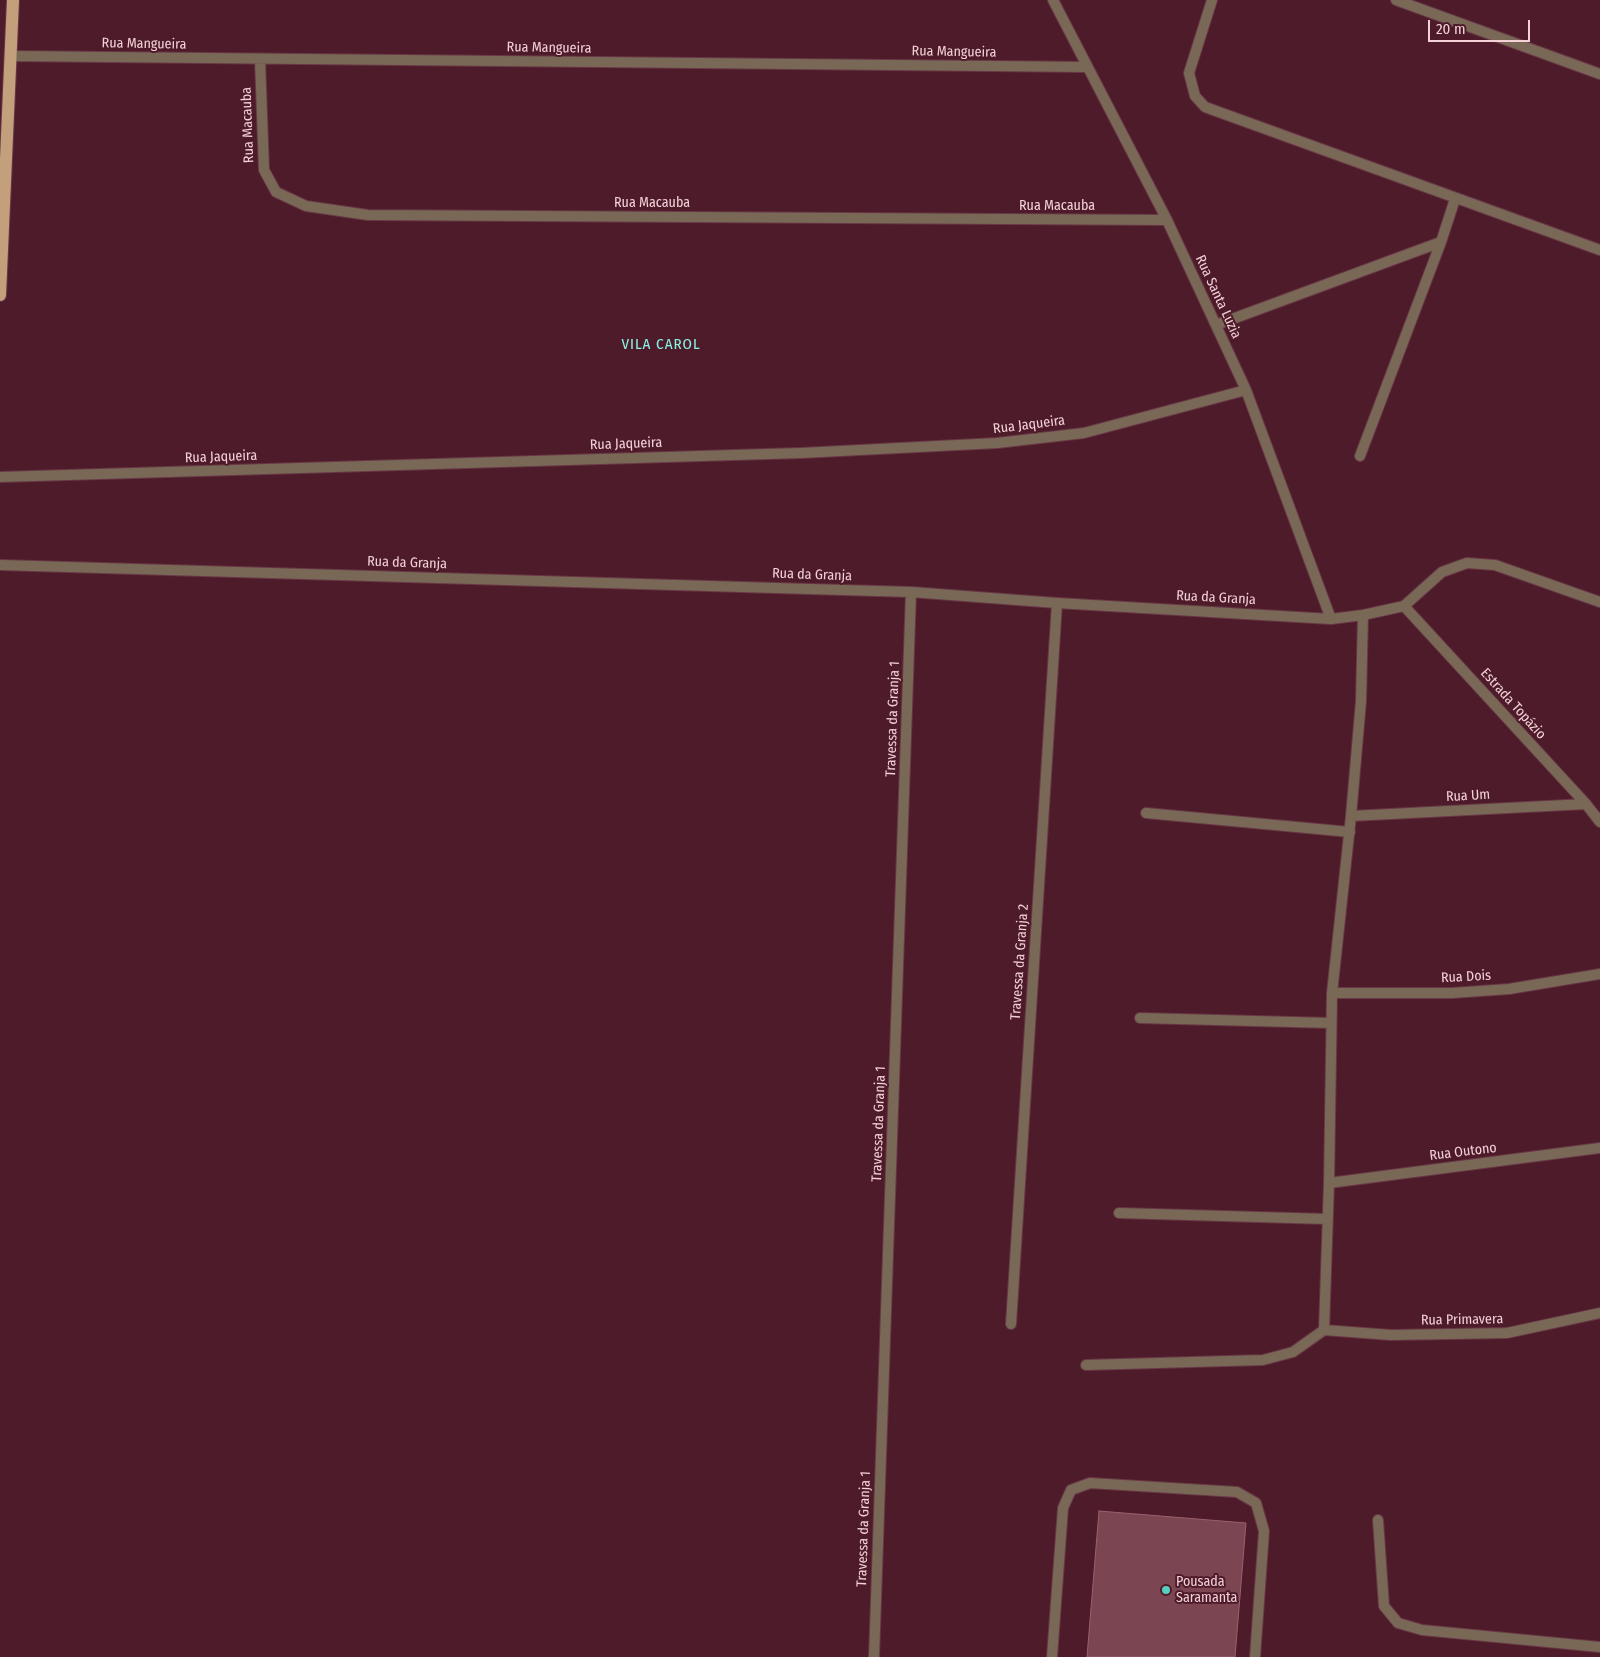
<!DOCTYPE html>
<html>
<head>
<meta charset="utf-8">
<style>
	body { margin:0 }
	#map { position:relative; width:1600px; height:1657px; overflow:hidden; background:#4e1b2a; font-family:"Fira Sans Condensed",sans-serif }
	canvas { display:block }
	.scale { position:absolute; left:1428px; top:20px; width:102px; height:22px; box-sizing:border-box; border:2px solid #f3d1d7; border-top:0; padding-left:6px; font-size:15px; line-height:18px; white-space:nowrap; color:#f3d1d7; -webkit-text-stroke:4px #4e1b2a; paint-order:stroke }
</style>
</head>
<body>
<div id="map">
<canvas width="1600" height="1657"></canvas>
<div class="scale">20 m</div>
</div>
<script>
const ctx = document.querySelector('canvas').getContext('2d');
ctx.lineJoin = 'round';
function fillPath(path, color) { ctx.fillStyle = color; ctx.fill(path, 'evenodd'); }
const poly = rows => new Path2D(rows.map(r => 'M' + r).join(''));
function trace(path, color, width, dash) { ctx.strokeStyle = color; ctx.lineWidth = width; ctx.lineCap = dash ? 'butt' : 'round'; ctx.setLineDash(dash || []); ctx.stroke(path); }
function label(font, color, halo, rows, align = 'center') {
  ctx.font = font + ' "Fira Sans Condensed",sans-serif'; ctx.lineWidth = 4; ctx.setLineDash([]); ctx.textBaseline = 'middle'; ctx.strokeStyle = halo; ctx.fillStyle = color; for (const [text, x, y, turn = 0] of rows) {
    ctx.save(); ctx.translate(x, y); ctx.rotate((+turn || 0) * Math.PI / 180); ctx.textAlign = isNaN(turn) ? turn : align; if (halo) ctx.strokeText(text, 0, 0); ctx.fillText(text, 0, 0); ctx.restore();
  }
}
const building = poly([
	[1099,1511,1246,1523,1235,1657,1087,1657,1099,1511]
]);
fillPath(building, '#7c4552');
trace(building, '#9b616e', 1);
const service = poly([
	[1011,1324,1057,603],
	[1052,1657,1063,1508,1071,1490,1090,1483,1237,1492,1256,1503,1264,1531,1255,1657]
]);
const minor = poly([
	[1053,0,1167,220,1246,390,1331,619],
	[1212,0,1189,73,1195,96,1205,107,1600,250],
	[1396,0,1600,74],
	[10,56,1087,67],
	[260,59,264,170,276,192,306,206,368,215,1167,220],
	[1216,325,1441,242],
	[1360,456,1441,242,1455,199],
	[0,477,801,453,997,443,1084,433,1246,390],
	[0,565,911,592,1057,603,1331,619,1363,615,1404,606,1442,572,1467,563,1495,565,1600,602],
	[1404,606,1586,804,1600,822],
	[1146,813,1350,832],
	[1351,816,1586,804],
	[1332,993,1452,993,1509,989,1600,974],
	[1140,1018,1331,1023],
	[1329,1183,1600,1148],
	[1119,1213,1327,1219],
	[1324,1330,1329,1183,1332,993,1351,816,1361,701,1363,615],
	[1324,1330,1391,1335,1507,1333,1600,1313],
	[1086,1365,1263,1360,1293,1352,1324,1330],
	[1378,1520,1384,1606,1398,1623,1422,1630,1600,1647],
	[874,1657,911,592]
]);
const primary = poly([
	[0,295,13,0]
]);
trace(service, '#683846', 12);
trace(minor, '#683846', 12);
trace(primary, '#683846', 14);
trace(service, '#7a6856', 10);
trace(minor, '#7a6856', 10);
trace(primary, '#c49f7b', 12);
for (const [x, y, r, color] of [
	[1166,1590,5,"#58cec1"]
]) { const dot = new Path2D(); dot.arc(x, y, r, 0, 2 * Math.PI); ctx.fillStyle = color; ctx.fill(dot); trace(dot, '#4e1b2a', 2); }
label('14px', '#f3d1d7', '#4e1b2a', [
	["Rua Mangueira",144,44,1],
	["Rua Mangueira",549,48,1],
	["Rua Mangueira",954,52,1],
	["Rua Macauba",248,125,-92],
	["Rua Macauba",652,203],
	["Rua Macauba",1057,206],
	["Rua Santa Luzia",1218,297,65],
	["Rua Jaqueira",1029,425,-7],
	["Rua Jaqueira",626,444,-2],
	["Rua Jaqueira",221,457,-2],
	["Rua da Granja",407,563,2],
	["Rua da Granja",812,575,2],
	["Rua da Granja",1216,598,3],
	["Estrada Topázio",1513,704,48],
	["Travessa da Granja 1",893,719,-88],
	["Rua Um",1468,796,-3],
	["Travessa da Granja 2",1020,962,-86],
	["Rua Dois",1466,977,-3],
	["Travessa da Granja 1",879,1124,-88],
	["Rua Outono",1463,1152,-7],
	["Rua Primavera",1462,1320,-1],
	["Travessa da Granja 1",864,1529,-88]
]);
label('14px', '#f3d1d7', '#4e1b2a', [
	["Pousada",1176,1582],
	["Saramanta",1176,1598]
], 'left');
ctx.letterSpacing = '1px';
label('15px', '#8af3e5', '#4e1b2a', [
	["VILA CAROL",661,345]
]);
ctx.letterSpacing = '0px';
</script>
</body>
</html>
